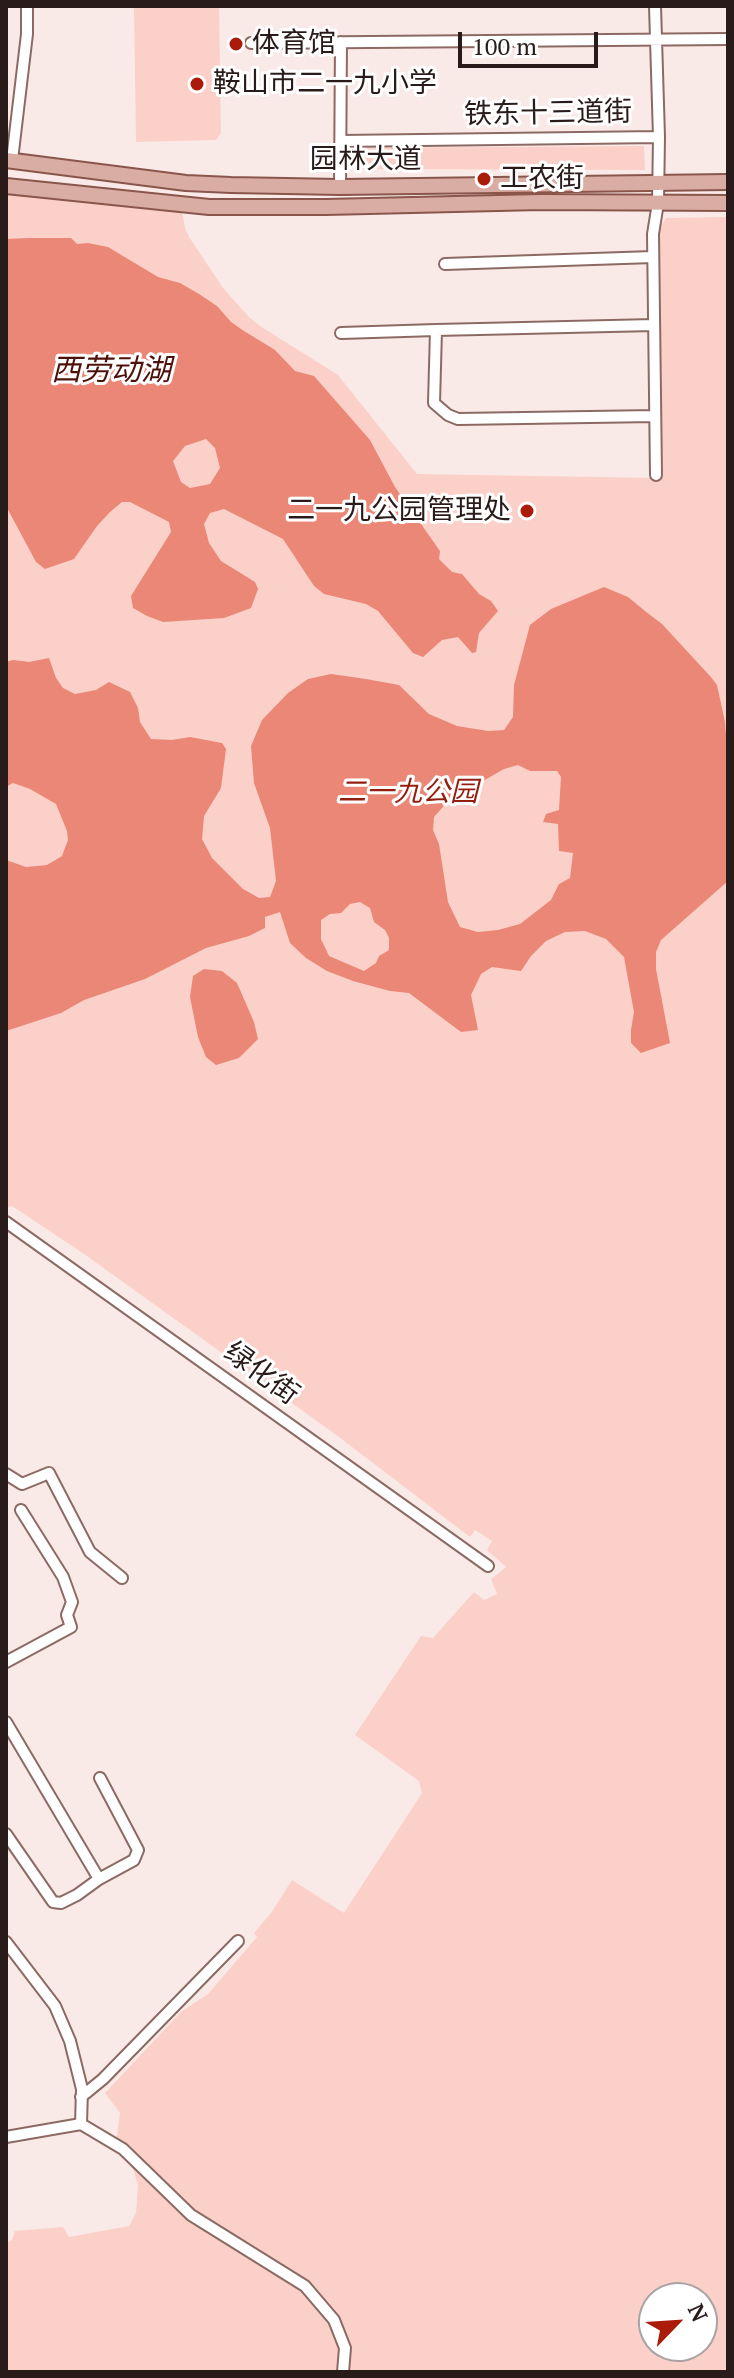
<!DOCTYPE html>
<html>
<head>
<meta charset="utf-8">
<style>
	body { margin:0 }
	#map { position:relative; width:734px; height:2378px; overflow:hidden; background:#faeae7; font-family:"PT Serif",serif }
	canvas { display:block }
	.frame { position:absolute; inset:0; border:8px solid #291b19; pointer-events:none }
	.north { position:absolute; left:638px; top:2282px; width:80px; height:80px; box-sizing:border-box; background:#fff; border:2px solid #a9a4a3; border-radius:50%; rotate:65deg; font-size:22px; font-weight:700; line-height:32px; text-align:center; color:#291b19 }
	.north::after { content:''; display:block; margin:auto; width:28px; height:36px; background:#ab1b0a; clip-path:polygon(50% 0,100% 100%,50% 72%,0 100%) }
	.scale { position:absolute; left:458px; top:32px; width:140px; height:36px; box-sizing:border-box; border:4px solid #291b19; border-top:0; padding-left:10px; font-size:24px; line-height:28px; white-space:nowrap; color:#291b19; -webkit-text-stroke:6px #fff; paint-order:stroke }
</style>
</head>
<body>
<div id="map">
<canvas width="734" height="2378"></canvas>
<div class="frame"></div>
<div class="north">N</div>
<div class="scale">100 m</div>
</div>
<script>
const ctx = document.querySelector('canvas').getContext('2d');
ctx.lineJoin = 'round';
function fillPath(path, color) { ctx.fillStyle = color; ctx.fill(path, 'evenodd'); }
const poly = rows => new Path2D(rows.map(r => 'M' + r).join(''));
function trace(path, color, width, dash) { ctx.strokeStyle = color; ctx.lineWidth = width; ctx.lineCap = dash ? 'butt' : 'round'; ctx.setLineDash(dash || []); ctx.stroke(path); }
function label(font, color, halo, rows, align = 'center') {
  ctx.font = font + ' "PT Serif","Noto Sans SC",serif'; ctx.lineWidth = 6; ctx.setLineDash([]); ctx.textBaseline = 'middle'; ctx.strokeStyle = halo; ctx.fillStyle = color; for (const [text, x, y, turn = 0] of rows) {
    ctx.save(); ctx.translate(x, y); ctx.rotate((+turn || 0) * Math.PI / 180); ctx.textAlign = isNaN(turn) ? turn : align; if (halo) ctx.strokeText(text, 0, 0); ctx.fillText(text, 0, 0); ctx.restore();
  }
}
fillPath(poly([
	[134,6,219,6,221,133,216,140,136,142],
	[644,146,645,170,352,169,350,148],
	[6,194,182,211,185,228,189,237,223,288,249,317,260,326,338,375,417,474,658,478,657,232,666,218,728,217,728,2372,6,2372,6,2243,12,2240,15,2231,63,2227,69,2237,129,2226,136,2213,138,2185,132,2165,115,2149,120,2113,105,2093,182,2011,208,1994,257,1937,254,1933,271,1913,292,1880,344,1913,422,1793,419,1781,355,1735,421,1636,433,1638,474,1592,484,1600,497,1594,491,1579,506,1567,487,1550,492,1541,475,1530,470,1537,335,1434,84,1254,12,1206,6,1208],
	[654,2298,702,2298,702,2346,654,2346]
]), '#fbd0c8');
fillPath(poly([
	[28,238,71,238,77,244,88,243,108,247,158,277,180,283,199,294,217,306,231,322,244,331,275,350,295,371,314,376,370,440,395,487,440,551,439,559,452,572,462,574,479,594,491,601,498,611,479,633,476,652,472,653,458,637,442,640,423,657,413,653,378,611,366,604,324,594,314,586,283,539,224,509,210,513,204,524,209,543,221,561,255,582,258,589,251,608,224,618,163,622,147,616,133,608,131,596,171,532,169,522,130,502,122,502,110,512,97,526,74,559,45,569,36,562,6,506,6,239],
	[206,439,215,448,220,468,210,484,190,488,181,482,173,461,185,446],
	[604,587,628,597,645,611,662,624,710,676,717,685,725,722,728,763,728,881,661,940,656,952,656,969,670,1043,641,1053,631,1043,631,1030,634,1012,624,957,606,939,585,931,565,932,546,941,531,956,521,971,492,967,481,974,471,995,478,1030,461,1032,409,993,390,991,353,981,327,971,306,958,290,943,280,912,265,917,265,928,249,936,206,948,145,979,84,1000,61,1013,6,1031,6,860,26,867,47,865,62,856,68,840,67,831,56,804,30,789,13,783,6,787,6,662,13,660,29,662,49,658,56,678,63,688,75,694,96,690,109,682,130,692,138,708,140,722,151,739,172,740,190,737,222,743,226,749,221,788,204,816,202,839,212,858,243,889,259,898,270,897,276,881,270,828,254,783,251,746,262,720,288,693,308,679,331,674,366,679,399,685,429,714,457,726,488,731,504,730,513,717,514,685,530,625,551,609],
	[518,765,530,771,557,771,561,777,559,810,546,814,543,822,558,824,559,851,573,853,570,878,559,884,551,900,520,924,498,930,478,932,460,927,448,902,439,844,433,830,434,817,448,801,504,769],
	[360,902,370,908,374,922,385,930,389,938,389,950,379,956,376,963,364,971,329,956,321,939,321,920,330,914,341,913,350,904],
	[204,969,222,971,237,983,254,1022,258,1039,239,1058,216,1065,206,1057,198,1037,190,997,193,976]
]), '#eb8776');
const minor = poly([
	[655,6,659,137,658,203,653,234,656,475],
	[251,43,728,39],
	[341,141,659,137],
	[12,160,27,34,27,6],
	[340,187,341,42],
	[445,264,653,257],
	[654,325,436,330,434,403,448,415,458,419,655,416],
	[341,333,436,330],
	[6,1222,488,1566],
	[6,1474,22,1484,49,1473,90,1552,122,1578],
	[6,1662,71,1627,67,1615,72,1602,63,1577,21,1510],
	[6,1722,99,1879],
	[6,1834,53,1902,61,1903,77,1895,99,1879,134,1860,138,1850,100,1778],
	[6,1942,55,2006,70,2041,82,2089,81,2124],
	[81,2097,103,2079,238,1941],
	[81,2124,123,2149,191,2215,305,2286,334,2320,345,2348,343,2372],
	[6,2137,81,2124]
]);
const major = poly([
	[6,160,186,183,231,185,340,187,728,182],
	[6,186,209,207,326,207,541,202,728,203]
]);
trace(minor, '#8c6a64', 14);
trace(major, '#8a564c', 18);
trace(minor, '#fff', 10);
trace(major, '#d9aca4', 14);
for (const [x, y, r, color] of [
	[236,44,8,"#ab1b0a"],
	[197,84,8,"#ab1b0a"],
	[484,179,8,"#ab1b0a"],
	[527,511,8,"#ab1b0a"]
]) { const dot = new Path2D(); dot.arc(x, y, r, 0, 2 * Math.PI); ctx.fillStyle = color; ctx.fill(dot); trace(dot, '#fff', 3); }
label('28px', '#291b19', '#fff', [
	["体育馆",252,44],
	["鞍山市二一九小学",213,84],
	["工农街",500,179],
	["二一九公园管理处",511,511,"right"]
], 'left');
label('28px', '#291b19', '#fff', [
	["铁东十三道街",548,114,-1],
	["园林大道",366,160],
	["绿化街",261,1374,36]
]);
label('italic 28px', '#931d0f', '#fff', [
	["二一九公园",408,793]
]);
label('italic 30px', '#4e1109', '#fff', [
	["西劳动湖",111,371]
]);
</script>
</body>
</html>
